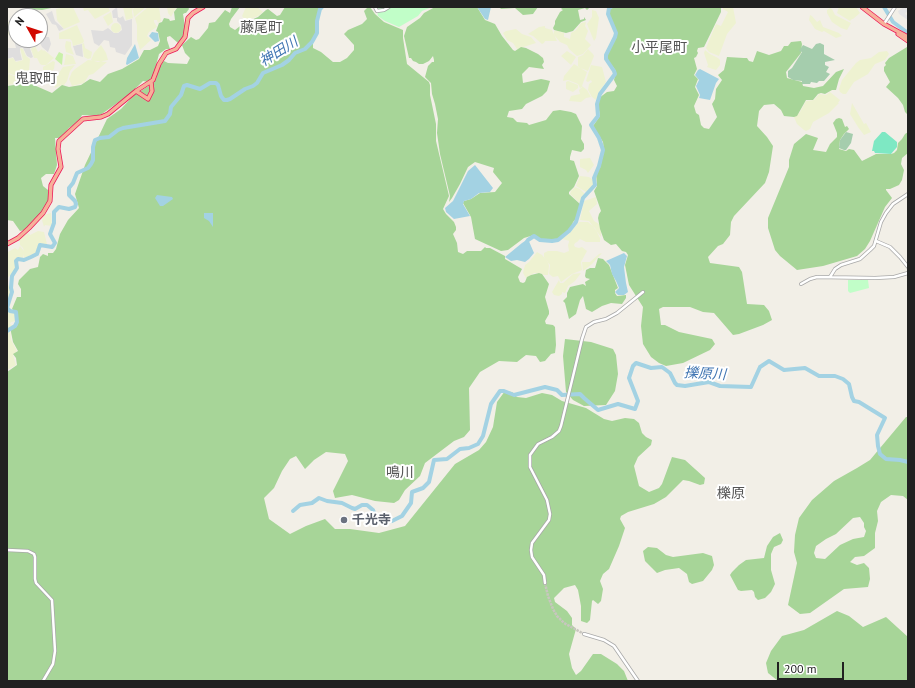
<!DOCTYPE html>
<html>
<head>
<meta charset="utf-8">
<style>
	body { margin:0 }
	#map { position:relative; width:915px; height:688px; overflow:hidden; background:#f2efe7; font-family:"PT Sans",sans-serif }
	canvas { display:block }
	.frame { position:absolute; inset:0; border:8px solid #212121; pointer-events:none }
	.north { position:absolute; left:8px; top:8px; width:40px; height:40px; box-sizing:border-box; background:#fff; border:1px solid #a6a6a6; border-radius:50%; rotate:309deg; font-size:11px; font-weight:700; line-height:16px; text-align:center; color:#212121 }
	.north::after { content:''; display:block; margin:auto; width:14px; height:18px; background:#d10800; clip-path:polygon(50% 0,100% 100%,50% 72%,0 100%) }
	.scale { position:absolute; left:777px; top:662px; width:67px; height:18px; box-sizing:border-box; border:2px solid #212121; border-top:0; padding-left:5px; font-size:12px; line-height:14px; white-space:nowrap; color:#212121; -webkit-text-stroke:3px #fff; paint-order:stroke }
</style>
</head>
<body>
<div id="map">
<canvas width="915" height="688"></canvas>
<div class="frame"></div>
<div class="north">N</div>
<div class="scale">200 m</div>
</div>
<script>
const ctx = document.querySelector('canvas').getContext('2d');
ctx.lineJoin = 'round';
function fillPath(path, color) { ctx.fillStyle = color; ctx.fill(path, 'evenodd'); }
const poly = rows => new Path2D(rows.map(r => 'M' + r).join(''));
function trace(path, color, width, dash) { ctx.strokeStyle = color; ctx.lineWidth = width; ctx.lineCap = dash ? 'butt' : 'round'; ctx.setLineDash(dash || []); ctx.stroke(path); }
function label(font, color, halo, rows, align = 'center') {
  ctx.font = font + ' "PT Sans","Noto Sans JP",sans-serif'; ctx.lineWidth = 4; ctx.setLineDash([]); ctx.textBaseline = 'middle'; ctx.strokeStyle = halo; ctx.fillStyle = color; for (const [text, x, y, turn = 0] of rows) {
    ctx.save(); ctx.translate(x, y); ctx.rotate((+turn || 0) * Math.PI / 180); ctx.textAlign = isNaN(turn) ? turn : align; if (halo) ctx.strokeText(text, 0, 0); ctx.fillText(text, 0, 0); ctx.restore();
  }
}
fillPath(poly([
	[117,7,118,17,120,18,123,16,125,21,132,19,132,45,125,55,116,52,115,48,110,47,109,41,104,40,99,46,94,43,91,30,103,31,108,28,114,33,118,33,122,30,121,25,117,21,117,18,113,18,112,11],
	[52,11,55,21,64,29,59,31,56,25,52,24,46,14],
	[45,37,49,37,51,44,48,52,42,47,40,43,40,40],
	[14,40,29,40,29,46,33,57,31,58,27,56,23,48,20,48,20,52,22,60,15,61,13,57,7,59,7,48,16,48],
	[82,44,83,57,76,55,73,46]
]), '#dfdede');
fillPath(poly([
	[65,7,73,7,80,22,64,29,57,20,56,9],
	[83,7,108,7,110,11,95,19,88,10,84,11],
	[123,7,133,7,132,12,133,18,126,20],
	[134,7,146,7,134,17,133,10],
	[148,7,159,7,161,21,158,23,157,20,154,20,154,22,157,27,149,32,147,36,151,40,140,50,137,40,137,25,135,18],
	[167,7,179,7,176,8,171,17,168,13],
	[246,7,257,7,263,12,258,16,246,21,242,16],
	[723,7,733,7,736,23,727,34,719,56,709,52,706,48,716,24,721,26,728,12,723,9],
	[839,7,856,7,860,13,853,19,852,19,850,21,837,13],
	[830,8,832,9,835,15,851,23,847,30,841,28,832,22,827,13,827,10],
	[592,10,596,11,599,18,596,38,594,41,587,24,592,17],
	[111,12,113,22,108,26,103,17],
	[810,15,812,16,817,22,820,20,823,27,839,33,842,36,836,38,824,31,822,32,815,29,809,20],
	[7,21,13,25,16,29,16,32,7,35],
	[586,22,585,26,588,31,585,39,591,45,583,54,577,56,569,49,567,45,560,42,554,35,554,31,558,31,564,33,564,37,570,39,571,33,576,30,581,23],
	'111 28a5 5 0 1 1 10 0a5 5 0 1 1-10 0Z',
	[77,25,84,41,83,43,73,46,72,41,70,39,59,39,59,33],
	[545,26,545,28,552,30,557,41,545,41,544,43,542,44,533,36,528,34,539,27],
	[516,29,522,34,531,37,536,43,517,49,513,43,507,40,503,33,506,31],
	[66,41,71,42,71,47,74,55,66,52,65,46],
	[84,43,85,48,92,52,91,58,88,59,84,57,82,44],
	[101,45,106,53,108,60,98,62,91,60,94,53],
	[35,46,38,52,42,49,43,51,44,50,54,58,46,65,42,65,40,64,37,58,34,58,31,49],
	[20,48,23,49,26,56,30,59,29,70,20,75,13,75,9,73,7,75,7,59,13,58,16,62,23,60],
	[588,49,593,54,594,56,588,71,578,67,578,57,583,55],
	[705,50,710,54,718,58,720,60,720,65,716,70,707,67,708,65,704,53],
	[567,51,576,57,571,65,561,56],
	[887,51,889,54,885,60,875,64,868,74,854,82,846,94,843,94,840,92,839,89,842,80,856,63,860,60,871,58,879,52],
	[66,54,73,56,76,64,64,65],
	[88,60,107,62,93,74,89,75,84,83,72,86,69,79,72,72,75,69],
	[53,61,55,62,54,69,43,79,43,77,46,74,43,72,43,67],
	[574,64,587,72,582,86,587,90,591,97,586,98,581,102,569,101,571,96,580,94,579,90,582,87,580,88,578,84,568,80,563,81,564,76],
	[75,65,70,71,67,81,64,85,62,85,55,88,54,80,63,67],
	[591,65,602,67,606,82,599,92,596,100,592,97,588,90,589,84,592,82,591,80,588,82,586,81],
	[27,72,29,72,24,77,22,77,17,84,7,85,7,76,9,74,14,76,20,76],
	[568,81,578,85,578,88,573,92,566,89,566,82],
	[830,92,840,100,838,103,839,103,829,113,813,122,810,129,806,131,804,130,797,124,794,117,800,112,806,101,814,100,819,94,826,95],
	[852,103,864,124,866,123,871,132,864,135,858,127,850,114],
	[590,158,594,165,588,173,586,170,580,167,580,159],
	[580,176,589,177,593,180,594,185,586,192,576,186],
	[575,187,580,189,585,194,580,203,570,194,571,191],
	[596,197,597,204,589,211,594,221,599,224,601,232,601,237,589,221,580,220,584,201],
	[51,213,52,226,45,225,44,227,42,220,44,215],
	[579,222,588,222,595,228,600,238,600,242,586,242,580,239,577,242,575,243,574,245,575,247,579,248,582,247,587,251,581,262,582,270,572,274,561,282,558,276,553,277,549,274,550,265,544,257,544,253,548,251,557,251,564,253,569,251,568,245,569,242,569,241,570,241,562,239,569,234],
	[38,231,44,232,47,244,40,244,37,253,31,256,24,258,23,254,23,259,19,259,15,261,16,266,14,272,7,278,7,250,8,250,8,252,15,248,18,250,20,246,24,251,23,248,20,245,20,242,18,240,28,233,30,235],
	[537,252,542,255,548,262,549,266,548,275,544,275,540,273,534,273,526,278,523,273,525,265,529,262],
	[602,253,592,264,583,271,582,262,590,262,599,254],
	[581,273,575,281,568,286,565,293,562,292,562,294,559,296,554,295,552,292,559,280,560,283,563,283,573,274],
	[7,282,12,293,7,307],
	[7,308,10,312,15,312,17,319,16,321,11,322,10,324,13,326,7,330],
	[10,330,11,340,17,351,13,355,16,365,7,370,7,331]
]), '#eef2d1');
fillPath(poly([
	[59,52,63,54,62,65,55,59]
]), '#c9f0a9');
fillPath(poly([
	[24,7,56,7,42,10,27,9],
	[179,7,188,7,189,9,186,13,185,13,183,14,186,33,183,38,178,43,170,36,167,37,167,40,170,49,166,49,159,54,153,77,151,81,148,82,143,81,130,94,99,116,82,115,80,119,75,124,69,128,66,132,59,138,55,138,57,165,54,174,46,174,41,178,43,186,48,190,49,198,47,205,33,223,25,230,20,231,13,221,7,220,7,86,21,84,27,82,52,93,62,85,69,87,81,85,90,79,100,82,108,74,122,69,139,59,144,50,150,50,158,46,160,41,158,32,156,31,159,23,162,22,164,18,169,19,170,21,175,20,174,12,177,8],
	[232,7,240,7,231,19,229,24,230,27,235,30,244,23,258,17,266,10,268,9,277,16,280,15,285,7,320,7,316,23,316,35,313,39,313,48,321,52,333,62,340,62,347,58,354,50,354,45,344,34,348,30,362,24,367,19,364,11,368,7,370,7,375,14,384,22,403,30,403,38,407,64,429,82,430,85,430,95,436,124,436,141,449,196,443,209,446,214,454,222,456,227,456,230,453,234,457,243,458,252,463,254,467,251,481,251,485,247,486,248,490,248,505,256,505,259,522,269,518,277,520,282,523,283,525,282,527,277,531,275,539,273,542,274,549,284,545,297,549,311,549,314,545,321,546,324,553,325,555,327,556,345,555,353,551,354,545,361,540,362,536,356,526,355,517,362,499,361,480,372,469,388,470,430,464,437,454,441,425,463,420,476,405,490,399,500,394,503,375,501,352,495,335,498,333,491,348,461,345,454,326,452,314,460,305,469,296,456,290,459,282,471,274,488,264,498,269,519,290,534,306,526,325,519,335,529,350,529,379,533,405,526,455,464,479,450,486,442,493,427,497,402,505,391,512,392,517,397,526,398,542,393,552,395,562,401,586,408,604,419,612,421,625,418,634,419,639,423,642,433,646,437,652,440,651,445,638,457,634,466,639,486,649,492,659,488,662,484,672,457,685,460,705,478,704,484,700,485,689,481,683,480,666,497,654,504,628,512,621,516,620,519,625,528,619,546,609,569,603,574,600,581,603,589,601,601,598,604,593,600,592,601,590,620,587,623,581,621,581,606,578,590,575,585,564,588,554,598,555,602,567,611,572,618,572,625,576,629,569,654,572,668,576,675,581,671,593,654,601,654,617,664,624,671,628,681,7,681,7,372,17,365,16,358,13,354,18,351,13,342,11,332,11,329,17,326,18,323,17,313,12,309,17,297,21,297,21,289,18,284,19,280,30,269,38,267,40,257,43,254,48,256,48,253,53,253,56,249,60,234,68,220,79,208,75,194,85,165,107,119,121,109,133,96,153,83,156,79,161,63,164,61,168,63,187,64,190,58,185,53,182,45,191,37,196,40,199,39,208,28,209,23,215,22,225,10,230,13],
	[435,7,477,7,485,20,495,24,502,36,513,50,515,51,521,47,526,48,538,54,543,58,544,62,542,65,544,69,529,67,522,74,523,83,541,79,546,80,550,81,547,91,542,96,526,104,522,109,509,111,507,117,513,118,517,122,527,123,529,125,546,120,553,111,560,110,571,112,576,114,582,126,581,139,584,144,584,149,581,152,572,150,570,157,570,160,574,161,579,176,574,187,569,192,569,194,580,204,579,212,578,217,573,222,571,229,558,239,541,239,534,235,524,238,508,250,501,251,475,239,471,217,463,203,464,201,471,199,480,193,495,192,502,183,493,172,494,168,475,162,468,167,460,184,452,198,449,202,450,196,440,154,437,133,438,119,435,104,432,94,431,83,425,77,428,66,432,62,434,62,434,60,433,56,429,61,423,64,419,64,416,62,413,61,411,58,409,58,404,36,407,27,420,18,424,13],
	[499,7,538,7,533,14,523,15,515,8,501,9],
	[563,7,590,7,587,10,585,8,578,10,580,20,584,19,584,17,586,20,581,22,573,31,566,33,554,30,553,28,555,24,555,21,560,12,563,10,561,9],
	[615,7,721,7,721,12,704,47,698,48,697,51,698,53,696,57,694,58,697,69,694,75,698,79,695,87,699,95,694,106,696,113,699,115,701,125,704,128,709,129,717,117,712,104,715,99,716,89,722,80,718,75,724,70,727,57,744,58,747,58,749,61,753,62,757,51,769,55,781,51,784,46,788,46,791,42,801,41,802,44,801,53,786,72,787,78,802,82,803,86,814,88,823,86,836,72,844,69,839,79,836,90,832,90,825,94,821,93,818,94,813,100,806,100,797,116,794,117,784,116,781,110,774,104,764,105,759,111,757,126,767,137,773,146,769,172,765,183,734,216,731,222,730,235,723,244,718,246,708,257,710,263,739,267,742,272,747,304,764,305,769,311,772,320,763,325,739,334,733,335,714,313,703,312,690,307,663,307,659,309,661,325,665,325,679,332,712,339,715,344,710,350,683,363,666,366,659,363,651,357,643,344,641,326,643,307,629,285,625,265,628,255,626,252,622,251,616,244,611,245,604,240,600,229,598,218,599,214,601,211,594,191,597,186,596,173,600,168,604,151,603,142,593,126,600,116,598,104,599,98,607,92,614,91,617,86,614,80,616,71,607,59,607,56,617,36,609,15,610,9],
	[907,47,908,51,908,115,905,112,903,105,898,98,886,87,890,82,884,71,884,67,886,65,885,63,889,58],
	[839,118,842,119,845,127,847,126,849,129,844,134,840,140,839,149,846,151,849,149,854,150,862,161,876,154,891,154,894,153,897,150,898,143,902,139,905,134,908,132,908,153,902,158,901,164,904,170,902,180,899,185,890,189,886,189,886,190,892,198,885,207,870,241,865,249,857,256,823,266,797,270,780,256,775,250,768,228,768,218,789,167,789,160,794,144,806,134,818,138,813,150,826,152,830,144,837,137,837,133,833,123,836,119],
	[598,258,603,259,609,265,618,288,615,290,615,293,617,296,626,295,626,298,622,304,611,303,602,306,592,312,586,309,583,296,580,300,576,314,569,319,565,303,563,301,567,297,567,293,570,287,583,284,586,286,585,282,590,279,586,278,585,276,586,270,590,268,595,268],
	[565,339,591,342,613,349,616,355,618,374,615,391,606,405,584,406,573,400,566,392,563,356],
	[906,417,908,417,908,500,903,496,891,495,881,502,877,511,878,521,875,533,875,548,864,556,855,557,850,562,857,565,864,563,869,568,870,579,868,587,844,589,810,613,800,614,788,605,797,563,794,552,795,535,799,518,812,500,834,481,857,468,870,460],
	[860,517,864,523,864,527,866,531,864,537,853,539,840,545,825,559,816,558,814,553,816,546,826,539,836,534,853,518],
	[780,533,783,540,781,544,774,547,771,554,771,570,775,584,771,592,765,598,758,600,755,597,754,592,752,590,741,591,738,590,730,575,732,572,739,565,746,560,764,558,767,546,773,537],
	[648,547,657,548,666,555,673,557,703,553,712,556,714,565,712,570,703,581,692,584,689,582,687,574,679,568,665,570,657,573,645,561,643,551],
	[837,611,849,616,863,627,886,617,908,637,908,681,778,681,768,673,766,663,771,651,782,636,804,630]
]), '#a7d598');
fillPath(poly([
	[820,43,824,45,824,54,835,60,825,62,825,65,829,67,826,72,830,74,824,81,819,81,817,83,811,82,810,84,802,84,802,81,793,80,788,77,788,71,792,68,802,52,799,51,803,45,812,49,816,44],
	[846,132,853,134,851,143,846,150,844,150,839,148,840,140]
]), '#a5cdad');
fillPath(poly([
	[376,7,432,7,422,11,418,16,399,27,385,21,378,16],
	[848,280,868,280,869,288,850,293,848,291]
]), '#c1fec8');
fillPath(poly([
	[882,132,885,132,897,142,897,147,891,154,875,153,874,151,872,151,874,141]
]), '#7ee8c3');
fillPath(poly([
	[904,7,908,7,908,10,905,14,908,16,908,20,899,14,898,11]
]), '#e5e5e5');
fillPath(poly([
	[477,7,491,7,488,20,485,19],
	[152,32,158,33,159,41,155,42,149,36],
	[135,44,139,58,127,65,126,64,127,58],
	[700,69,719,79,716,83,710,100,699,98,700,95,696,86,699,80,695,75,698,70],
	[475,165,493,188,490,192,479,193,471,199,464,201,463,204,470,216,454,219,446,212,445,208,453,201,468,171],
	[157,195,172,197,173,199,163,206,160,206,155,198],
	[204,213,213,213,213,227,209,221,204,218],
	[528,239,534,253,529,259,525,262,517,260,511,261,505,257,522,243],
	[624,253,627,256,624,267,626,283,628,292,624,295,618,295,615,292,619,288,616,281,612,274,610,265,606,261]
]), '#a3d2e3');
trace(poly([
	[884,7,893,22,908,33],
	[526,243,528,240,534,236,540,240,552,241,558,240,569,231,576,222,583,198,595,185,594,178,599,166,603,150,599,138,591,125,598,116,597,104,600,94,615,74,614,71,606,59,606,55,615,37,616,33,608,14,609,8,611,7],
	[7,331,15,326,17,322,16,312,10,311,7,308,12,292,11,288,12,276,17,268,16,261,18,259,24,260,31,257,37,254,40,245,52,247,53,246,55,243,50,234,54,223,54,212,59,207,69,209,75,207,76,204,75,201,69,195,69,188,73,183,77,173,88,168,91,164,93,160,93,147,95,140,100,138,109,137,118,130,123,128,165,121,170,114,171,107,181,95,184,86,187,85,200,89,210,83,216,83,218,85,221,96,224,100,227,100,230,99,245,89,253,86,257,83,263,73,282,65,289,60,295,53,305,49,312,42,317,33,317,21,320,9,322,7],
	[293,511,300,505,312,503,319,498,327,501,342,503,352,508,355,509,362,505,367,505,373,510,378,522,392,521,402,516,411,503,412,492,423,488,429,482,434,460,447,459,460,449,469,448,478,444,483,436,491,404,500,391,504,391,514,395,545,387,557,390,562,395,580,394,584,398,598,410,618,404,635,409,638,401,629,378,633,366,636,363,651,368,662,367,670,373,675,383,677,385,685,386,709,382,720,386,751,387,760,367,769,361,784,370,805,368,819,376,835,376,843,379,849,384,852,397,854,401,859,402,885,418,877,435,878,446,880,454,886,459,900,460,908,462]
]), '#a3d2e3', 4);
trace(poly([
	[545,583,548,596,553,609,557,616,564,623,584,634]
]), '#c8c6bf', 2.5, [2.5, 1]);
const tertiary = poly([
	[375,7,377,11,384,10,389,7],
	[884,24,895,7],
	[876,241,890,247,900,257,908,267],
	[830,277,835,269,841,265,860,259,870,250,874,246,881,222,886,213,893,204,908,194],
	[801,284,810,279,817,277,875,278,894,277,908,273],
	[7,550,28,551,34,554,35,557,35,579,36,583,52,600,55,651,53,664,43,681],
	[545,583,544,575,532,557,531,550,532,543,549,520,550,514,547,500,530,467,530,455,538,444,552,437,559,431,561,426,582,339,586,327,594,322,606,319,617,313,643,292],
	[584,634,604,640,614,646,638,681]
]);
const trunk = poly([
	[862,7,884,24,908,37],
	[898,34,908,41],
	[136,91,148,99,152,91,151,82],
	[7,244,18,238,29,228,43,213,50,201,51,185,61,167,58,149,59,141,83,119,101,117,108,114,136,91,153,80,159,64,166,53,176,49,185,37,188,18,193,13,203,7]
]);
trace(tertiary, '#a8a8a8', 4);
trace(trunk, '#ec1858', 5);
trace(tertiary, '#fff', 2.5);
trace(trunk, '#f7b09a', 3.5);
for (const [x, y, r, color] of [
	[344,520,4,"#6b7280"]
]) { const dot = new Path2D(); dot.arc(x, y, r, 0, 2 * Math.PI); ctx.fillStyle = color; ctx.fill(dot); trace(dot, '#fff', 1.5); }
label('bold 13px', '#5b616d', '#fff', [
	["千光寺",352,520]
], 'left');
label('14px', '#545454', '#fff', [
	["藤尾町",261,28],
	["小平尾町",659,48],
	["鬼取町",36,79],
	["鳴川",400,473],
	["櫟原",731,494]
]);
label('italic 14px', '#4075b2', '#fff', [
	["神田川",279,52,-32],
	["擽原川",705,374,3]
]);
</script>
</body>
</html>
